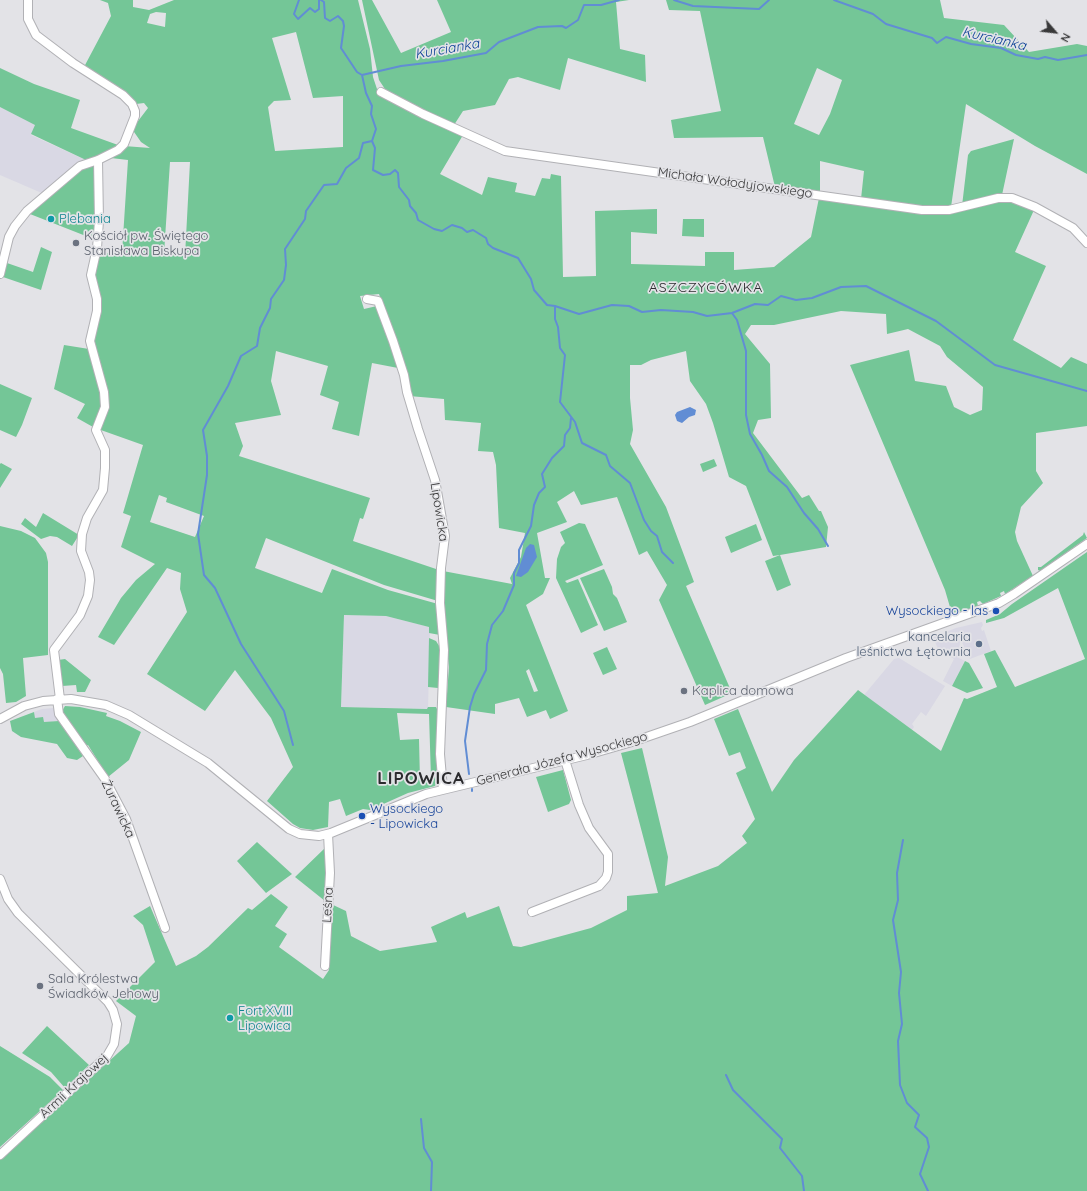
<!DOCTYPE html>
<html>
<head>
<meta charset="utf-8">
<style>
	body { margin:0 }
	#map { position:relative; width:1087px; height:1191px; overflow:hidden; background:#e3e3e7; font-family:Quicksand,sans-serif }
	canvas { display:block }
	.north { position:absolute; left:1035px; top:12px; width:40px; height:40px; -webkit-text-stroke:3px #e3e3e7; paint-order:stroke; rotate:118deg; font-size:11px; font-weight:700; line-height:16px; text-align:center; color:#39393a }
	.north::after { content:''; display:block; margin:auto; width:14px; height:18px; background:#39393a; clip-path:polygon(50% 0,100% 100%,50% 72%,0 100%) }
</style>
</head>
<body>
<div id="map">
<canvas width="1087" height="1191"></canvas>
<div class="north">N</div>
</div>
<script>
const ctx = document.querySelector('canvas').getContext('2d');
ctx.lineJoin = 'round';
function fillPath(path, color) { ctx.fillStyle = color; ctx.fill(path, 'evenodd'); }
const poly = rows => new Path2D(rows.map(r => 'M' + r).join(''));
function trace(path, color, width, dash) { ctx.strokeStyle = color; ctx.lineWidth = width; ctx.lineCap = dash ? 'butt' : 'round'; ctx.setLineDash(dash || []); ctx.stroke(path); }
function label(font, color, halo, rows, align = 'center') {
  ctx.font = font + ' Quicksand,sans-serif'; ctx.lineWidth = 3.5; ctx.setLineDash([]); ctx.textBaseline = 'middle'; ctx.strokeStyle = halo; ctx.fillStyle = color; for (const [text, x, y, turn = 0] of rows) {
    ctx.save(); ctx.translate(x, y); ctx.rotate((+turn || 0) * Math.PI / 180); ctx.textAlign = isNaN(turn) ? turn : align; if (halo) ctx.strokeText(text, 0, 0); ctx.fillText(text, 0, 0); ctx.restore();
  }
}
fillPath(poly([
	[0,107,36,125,31,135,86,160,44,194,0,175],
	[344,615,386,616,430,627,428,709,341,707],
	[982,622,983,625,981,628,982,631,984,630,991,651,970,659,957,632,960,641,959,658,965,661,952,686,943,681,954,659,938,649,933,637,956,628],
	[899,658,945,686,926,716,921,712,912,724,914,727,912,730,864,695,894,659],
	[53,708,59,721,44,723,35,718,34,712,42,709]
]), '#d9d8e4');
fillPath(poly([
	[100,0,133,0,133,7,149,10,174,0,358,0,370,49,373,77,379,95,463,135,440,174,482,195,488,177,517,183,515,192,535,196,542,178,550,179,551,174,561,176,563,277,596,276,595,211,657,209,657,234,631,232,631,264,705,266,705,252,734,252,734,270,774,267,811,237,819,198,919,212,993,202,1013,201,1034,210,1015,252,1046,266,1013,340,1061,368,1071,357,1087,364,1087,426,1036,433,1036,471,1043,483,1021,507,1015,532,1017,541,1033,576,1005,594,1004,591,1000,593,1001,596,983,604,980,601,977,602,978,606,952,614,945,590,850,365,909,350,915,381,946,386,954,407,970,415,982,410,983,387,947,357,940,346,908,329,887,334,886,314,841,311,774,325,751,325,745,334,770,364,771,418,758,420,753,433,802,498,809,495,819,511,821,511,828,527,826,547,780,555,791,585,777,591,765,561,780,555,773,556,746,486,729,477,713,423,706,404,690,381,686,351,651,360,641,365,630,365,630,398,633,430,630,444,666,507,694,582,686,586,732,693,705,705,659,600,667,585,647,551,639,555,617,497,581,505,574,491,557,502,567,522,537,533,545,578,550,578,543,594,526,605,568,711,550,719,546,710,527,717,519,698,495,704,495,714,446,707,449,667,445,632,443,571,512,584,510,578,521,557,525,533,499,528,496,465,493,452,478,451,481,423,445,420,444,399,409,396,393,336,379,294,360,296,364,309,377,306,398,368,372,363,359,436,332,429,339,402,320,395,328,366,276,351,271,381,281,415,235,423,243,446,239,456,370,498,363,519,360,518,353,541,439,570,438,601,384,585,266,538,255,568,322,593,332,569,388,590,438,604,440,635,429,633,429,627,386,616,344,615,341,707,427,709,428,707,436,707,438,711,437,781,435,786,408,793,370,810,363,809,346,816,340,799,329,802,328,827,313,830,300,828,293,824,267,801,293,767,271,718,235,670,205,711,147,674,187,612,180,589,181,573,167,568,114,645,98,637,121,598,136,580,155,564,121,547,131,516,123,513,143,445,98,429,108,406,93,337,100,308,93,278,99,253,122,253,128,160,111,158,124,146,150,148,141,142,132,129,148,108,144,103,136,104,84,67,111,16,108,3],
	[156,12,166,13,165,27,147,23,150,14],
	[296,32,313,98,343,96,343,147,275,151,268,107,274,101,291,100,272,38],
	[170,162,190,162,185,256,164,254],
	[159,495,167,498,166,502,204,516,195,537,150,522],
	[529,669,538,691,534,692,526,671],
	[397,713,429,714,431,779,420,781,419,739,400,740],
	[362,0,372,0,401,53,451,32,437,0,629,0,616,2,620,49,645,55,646,82,568,58,560,90,518,77,509,79,495,105,463,111,454,125,395,96,385,89,379,80],
	[666,0,940,0,944,18,1004,25,1029,52,1077,44,1087,46,1087,174,1035,146,966,104,951,207,923,208,861,199,864,171,820,161,820,193,775,187,763,137,674,138,671,120,721,111,700,11,669,10],
	[817,68,842,80,830,114,819,135,794,124],
	[0,68,34,84,80,100,71,128,118,145,107,153,86,160,31,134,35,125,0,107],
	[1014,139,1002,195,962,206,968,155,971,151],
	[93,164,96,168,96,240,30,214,73,173],
	[683,219,704,219,704,237,682,236],
	[41,247,52,252,41,290,3,277,7,263,33,272],
	[64,345,89,349,103,402,93,427,77,418,85,404,54,389],
	[0,384,32,398,22,425,16,437,0,430],
	[714,459,717,466,703,472,700,464],
	[1,463,12,469,0,488,0,464],
	[43,513,79,535,72,546,57,537,50,536,41,539,21,524,25,518,36,527],
	[579,523,585,524,603,565,565,581,567,583,578,579,598,625,581,633,556,578,557,559,561,547,565,543,560,532],
	[756,524,762,540,731,553,725,537],
	[0,526,21,531,35,538,46,553,48,562,48,655,23,658,26,696,16,702,6,703,3,674,0,668],
	[1084,532,1087,538,1040,571,1038,570,1038,567,1041,567,1083,535],
	[1087,552,1087,1191,0,1191,0,1160,129,1043,136,1016,116,1001,155,962,143,925,133,916,150,906,176,966,196,956,208,947,248,908,252,910,271,894,288,907,275,926,287,934,279,947,323,979,329,970,331,904,346,911,351,936,380,951,437,942,431,927,465,912,467,918,499,906,513,946,521,947,591,928,627,910,627,896,658,893,621,753,642,748,668,857,665,886,718,866,747,843,742,836,755,819,736,773,746,768,740,752,729,756,714,719,738,709,772,792,794,760,858,690,941,751,964,698,967,699,997,687,984,654,995,650,1015,687,1085,659,1058,588,1004,618,986,623,986,620,1000,614,1012,604],
	[604,569,612,587,613,594,617,598,627,622,604,631,580,578],
	[429,638,436,641,441,649,438,688,428,687],
	[607,647,617,669,603,675,593,653],
	[65,659,91,680,85,692,77,692,76,685,62,686,58,660],
	[965,661,969,663,983,688,967,693,952,686],
	[65,706,80,707,107,713,106,716,120,721,141,732,129,760,108,777,88,745,86,746,61,713],
	[34,712,35,718,43,717,44,722,59,721,83,756,77,760,67,758,57,744,21,737,12,731,10,721],
	[563,770,571,800,569,804,548,812,536,777],
	[257,842,292,874,266,893,237,861],
	[325,848,327,855,325,901,295,877],
	[47,1026,89,1065,65,1088,51,1072,22,1053],
	[0,1046,50,1077,63,1090,0,1147]
]), '#74c697');
fillPath(poly([
	[690,407,696,410,695,415,689,417,682,423,677,421,675,415,677,412],
	[530,544,534,545,537,557,528,572,521,577,516,576,526,548]
]), '#618dd4');
trace(poly([
	[299,0,294,14,298,19,310,8,315,12,319,9,319,0],
	[321,0,324,2,325,18,330,21,338,16,343,21,344,26,341,48,357,72,362,75,401,66,443,61,486,53,499,42,538,27,562,26,566,28,578,20,584,5,601,5,619,0],
	[674,0,693,6,759,9,769,0],
	[834,0,873,14,886,24,932,38,937,43,946,37,971,44,1001,48,1016,55,1038,59,1045,57,1058,60,1087,55],
	[362,75,366,93,372,106,371,114,376,129,372,141,375,148,373,170,383,175,390,174,395,170,398,173,399,187,409,200,410,206,416,213,418,220,434,229,442,231,452,225,462,228,467,232,473,230,486,238,488,244,493,248,518,258,531,279,534,290,547,305,555,306,579,314,612,305,629,306,642,312,661,310,693,312,707,316,732,313,755,304,768,305,781,296,796,300,812,298,841,287,866,286,936,321,995,365,1087,391],
	[555,306,555,319,558,327,560,348,565,355,560,402,575,422,582,443,606,455,610,466,630,483,644,520,651,531,657,536,662,552,673,563],
	[732,313,737,320,746,351,746,415,750,434,762,455,769,471,787,487,804,513,818,529,828,546],
	[293,745,284,711,241,644,215,588,204,575,198,534,207,475,207,456,203,430,228,386,241,356,257,346,260,328,270,308,271,299,284,280,286,265,285,249,305,219,306,211,324,185,337,184,346,168,359,158,363,143,372,141],
	[469,774,465,741,470,707,474,694,486,670,487,644,492,625,503,611,514,585,514,573,519,563,519,550,531,526,534,505,539,493,545,487,542,474,552,458,564,446,565,435,570,428,571,418],
	[472,789,472,791],
	[903,840,897,873,898,900,893,920,901,972,899,993,902,1024,898,1041,900,1085,907,1103,919,1115,915,1127,927,1138,929,1147,920,1174,928,1191],
	[726,1075,733,1090,782,1139,780,1148,802,1176,804,1191],
	[421,1119,424,1148,432,1162,431,1191]
]), '#618dd4', 2);
const minor = poly([
	[381,92,423,114,505,151,922,210,949,210,998,198,1012,198,1035,207,1073,228,1087,243],
	[0,274,9,237,15,226,27,211,80,166,98,160,118,150,124,144,135,116,135,111,132,104,123,95,73,63,36,35,28,19,28,0],
	[367,299,378,301,393,341,404,375,407,392,418,429,435,480,445,536,441,568,440,603,444,650,440,754,443,789],
	[57,699,59,714,105,779,126,819,165,928],
	[60,699,54,650,80,615,88,596,90,580,89,572,81,551,82,534,87,518,103,490,105,468,105,450,96,430,105,407,104,392,90,341,97,311,97,299,91,275,97,248,99,221,98,160],
	[0,719,24,706,43,701,71,699,106,705,129,715,208,763,289,829,300,834,319,836,331,833,426,794,587,755,632,742,690,722,846,658,999,603,1014,594,1087,544],
	[0,879,8,899,18,913,108,1002,113,1010,117,1024,114,1044,107,1056,0,1155],
	[532,912,599,886,606,878,608,872,608,854,589,828,579,805,565,760],
	[325,966,330,873,328,834]
]);
trace(minor, '#b1b1b5', 10);
trace(minor, '#fff', 8);
for (const [x, y, r, color] of [
	[51,219,4,"#0f9aa8"],
	[76,243,4,"#6b7280"],
	[996,611,4,"#1a4fb4"],
	[979,644,4,"#5c6f8a"],
	[684,691,4,"#6b7280"],
	[362,816,4,"#1a4fb4"],
	[40,986,4,"#6b7280"],
	[230,1018,4,"#0f9aa8"]
]) { const dot = new Path2D(); dot.arc(x, y, r, 0, 2 * Math.PI); ctx.fillStyle = color; ctx.fill(dot); trace(dot, '#e3e3e7', 1.5); }
label('13px', '#39393a', '#e3e3e7', [
	["Michała Wołodyjowskiego",735,183,8],
	["Lipowicka",439,512,81],
	["Generała Józefa Wysockiego",562,759,-15],
	["Żurawicka",118,809,65],
	["Leśna",328,905,-87],
	["Armii Krajowej",74,1086,-43]
]);
label('13px', '#0d838f', '#e3e3e7', [
	["Plebania",59,219],
	["Fort XVIII",238,1011],
	["Lipowica",238,1026]
], 'left');
label('13px', '#5b616d', '#e3e3e7', [
	["Kościół pw. Świętego",84,236],
	["Stanisława Biskupa",84,251],
	["Kaplica domowa",692,691],
	["Sala Królestwa",48,979],
	["Świadków Jehowy",48,994]
], 'left');
label('13px', '#164399', '#e3e3e7', [
	["Wysockiego - las",988,611],
	["Wysockiego",370,809,"left"],
	["- Lipowicka",370,824,"left"]
], 'right');
label('13px', '#4e5e75', '#e3e3e7', [
	["kancelaria",971,637],
	["leśnictwa Łętownia",971,652]
], 'right');
label('italic 14px', '#0d4296', '#e3e3e7', [
	["Kurcianka",994,39,13],
	["Kurcianka",447,49,-10]
]);
ctx.letterSpacing = '1px';
label('14px', '#2b2b2e', '#e3e3e7', [
	["ASZCZYCÓWKA",706,288]
]);
ctx.letterSpacing = '0px';
ctx.letterSpacing = '1px';
label('bold 17px', '#2b2b2e', '#e3e3e7', [
	["LIPOWICA",421,779]
]);
ctx.letterSpacing = '0px';
</script>
</body>
</html>
